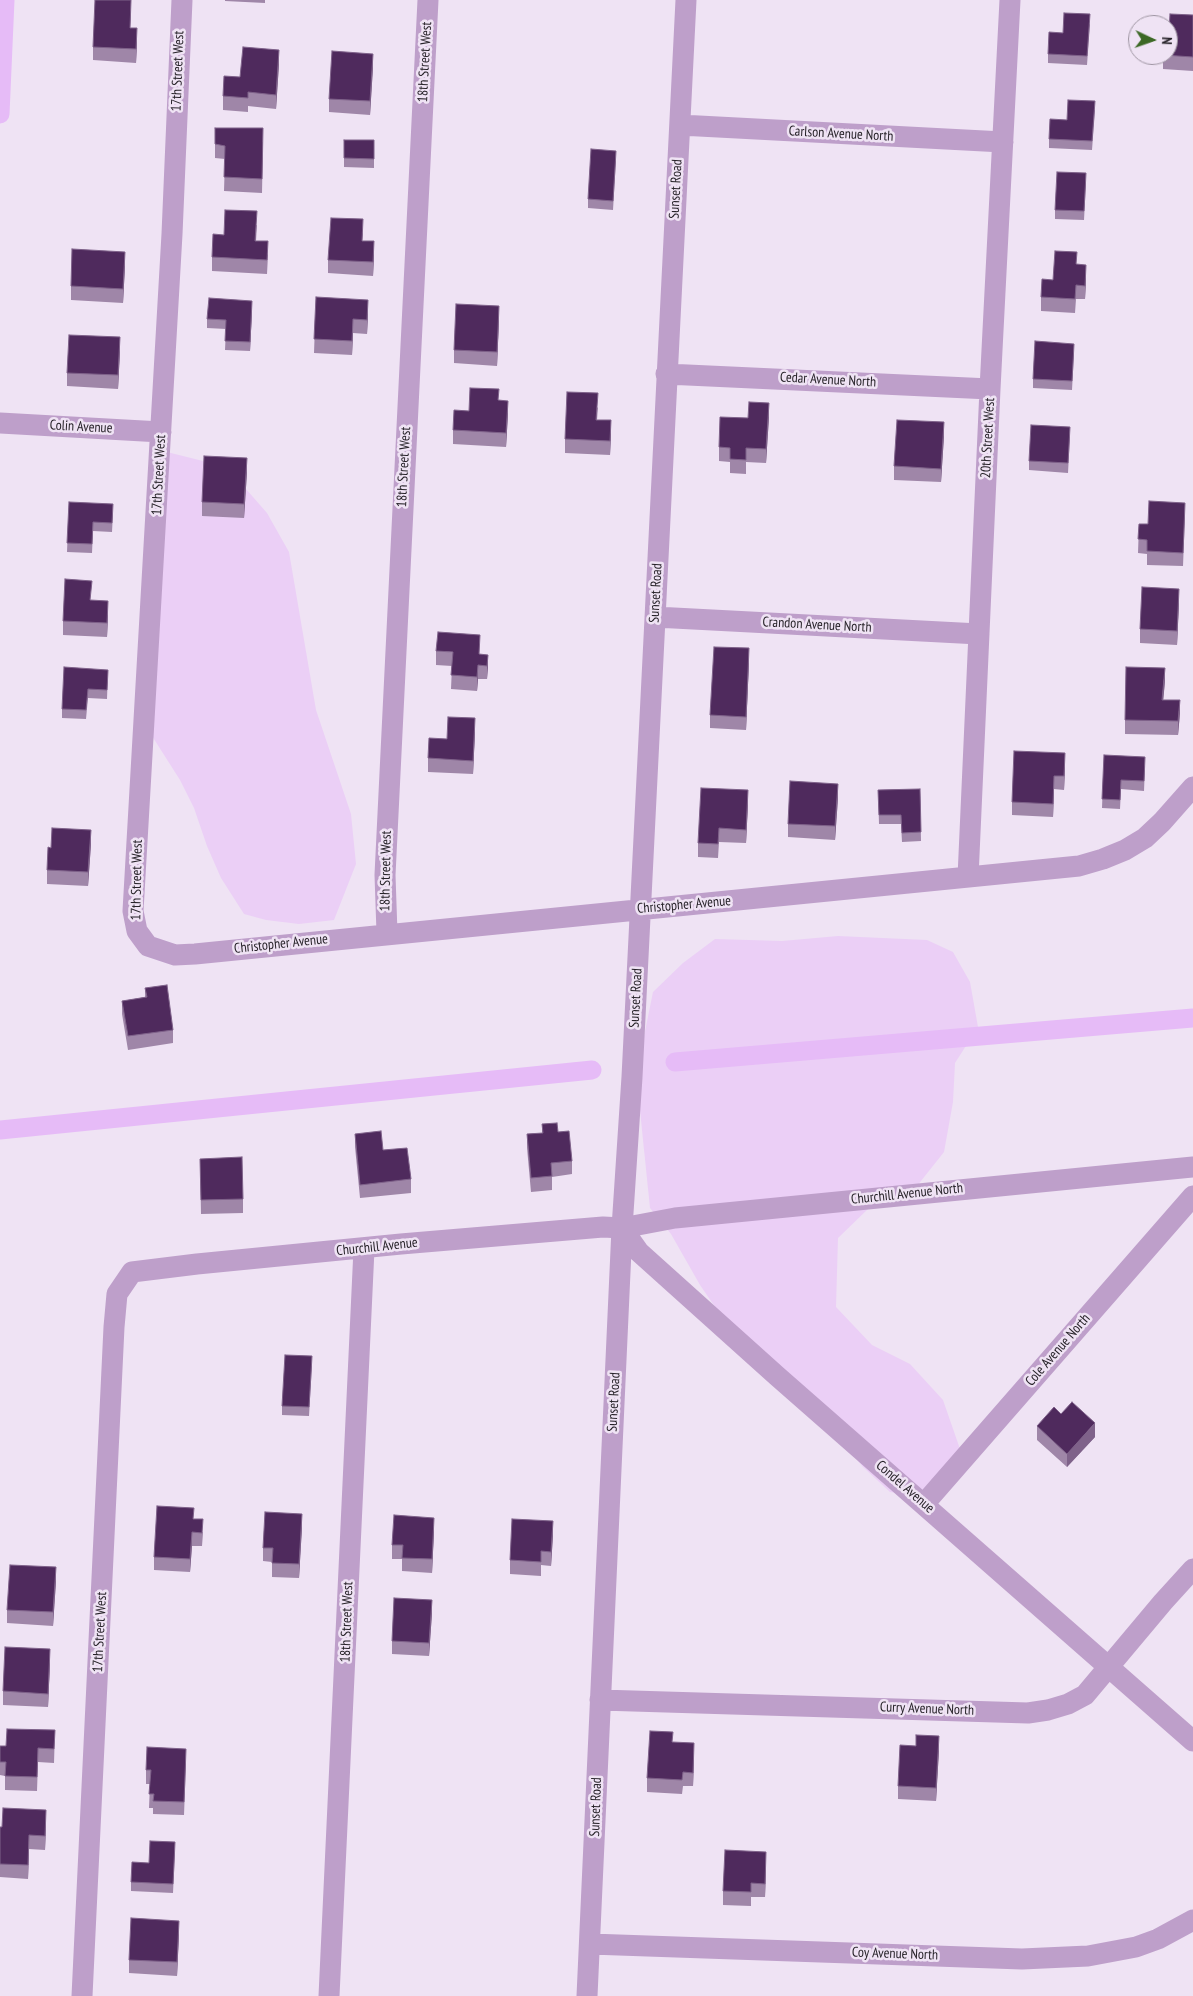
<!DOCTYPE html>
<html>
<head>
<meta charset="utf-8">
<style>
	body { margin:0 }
	#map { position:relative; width:1193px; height:1996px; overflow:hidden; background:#efe3f4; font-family:"PT Sans Narrow",sans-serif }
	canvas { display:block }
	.north { position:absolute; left:1128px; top:15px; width:50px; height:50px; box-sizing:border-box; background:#efe3f4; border:1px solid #9f96a3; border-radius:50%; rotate:93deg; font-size:14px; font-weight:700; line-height:20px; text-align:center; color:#272329 }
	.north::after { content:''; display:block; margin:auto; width:18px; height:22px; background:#3c6825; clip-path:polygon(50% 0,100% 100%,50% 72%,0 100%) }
</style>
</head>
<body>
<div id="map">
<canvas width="1193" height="1996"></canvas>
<div class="north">N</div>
</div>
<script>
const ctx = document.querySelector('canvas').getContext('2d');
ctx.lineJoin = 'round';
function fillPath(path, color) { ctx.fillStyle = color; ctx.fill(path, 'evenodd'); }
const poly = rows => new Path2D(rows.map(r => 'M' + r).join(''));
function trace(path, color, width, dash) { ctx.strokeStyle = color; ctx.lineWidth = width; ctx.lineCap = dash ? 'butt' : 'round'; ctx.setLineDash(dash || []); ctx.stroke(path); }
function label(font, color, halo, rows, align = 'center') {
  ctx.font = font + ' "PT Sans Narrow",sans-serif'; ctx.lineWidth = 5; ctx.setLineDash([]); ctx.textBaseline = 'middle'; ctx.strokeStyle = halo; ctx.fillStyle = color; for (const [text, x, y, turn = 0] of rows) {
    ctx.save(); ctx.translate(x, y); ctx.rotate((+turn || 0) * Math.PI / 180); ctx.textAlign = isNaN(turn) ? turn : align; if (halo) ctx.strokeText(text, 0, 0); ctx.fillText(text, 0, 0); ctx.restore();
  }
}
fillPath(poly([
	[167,452,203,461,239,481,267,513,289,552,316,710,351,814,356,864,334,920,299,924,266,920,244,914,221,878,207,846,194,808,180,780,152,736],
	[838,936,927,940,953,952,970,982,978,1027,955,1063,953,1102,944,1152,917,1186,868,1209,838,1238,836,1307,872,1345,910,1364,943,1400,960,1449,924,1497,890,1492,863,1467,841,1440,735,1336,700,1285,671,1234,650,1208,638,1091,640,1056,653,992,683,963,715,939,782,941]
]), '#ebcff6');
trace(poly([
	[0,114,5,0],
	[675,1062,1193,1018],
	[0,1130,592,1070]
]), '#e6bbf7', 19);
trace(poly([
	[182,0,172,234,133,911,137,931,148,946,175,955,195,954,1079,866,1103,859,1125,850,1145,838,1162,822,1193,787],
	[680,125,1003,142],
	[666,374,990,389],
	[0,423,161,432],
	[655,617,979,634],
	[968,877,990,389,1010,0],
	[387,933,385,875,428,0],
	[622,1228,639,1252,777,1376,1193,1741],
	[924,1504,1193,1196],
	[600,1700,1028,1713,1048,1710,1068,1704,1085,1695,1163,1602,1193,1569],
	[590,1944,1022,1959,1088,1956,1136,1947,1158,1939,1193,1920],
	[82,1996,114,1327,117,1294,132,1272,197,1264,401,1244,603,1227,622,1228,675,1218,1193,1167],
	[329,1996,364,1249],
	[587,1996,622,1228,632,1077,686,0]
]), '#be9fca', 21);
fillPath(poly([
	[225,0,265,0,265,3,225,1],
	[131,11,130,28,137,42,136,63,93,60,93,47],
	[1193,15,1193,71,1163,69,1163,55],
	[1090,24,1087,65,1048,63,1048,54],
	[279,64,276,109,248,106,248,112,223,110,223,96,240,77],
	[373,67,370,115,329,112,329,99],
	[1095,110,1092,150,1049,148,1049,139,1067,120],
	[344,140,374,140,374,168,344,167],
	[263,142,262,193,224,191,225,159,215,158,215,144],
	[616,160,613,210,588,208,588,199],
	[1086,182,1084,220,1055,219,1055,210],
	[257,225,256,241,268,255,267,274,212,271,212,257,224,235],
	[363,233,362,241,374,255,373,276,328,273,328,260],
	[1077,264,1086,279,1085,299,1076,299,1075,313,1041,311,1041,297,1053,280],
	[125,266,123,303,71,300,71,286],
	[316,297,368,314,367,334,353,333,352,355,314,353],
	[252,310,250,351,225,350,226,329,207,328,207,319],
	[499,320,497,366,454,363,454,350],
	[120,351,118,389,67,386,67,373],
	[1074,353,1072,390,1033,388,1033,379],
	[499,400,508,414,506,447,453,444,453,430,469,411],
	[598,407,597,420,611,434,610,455,565,453,565,439],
	[769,417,766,463,746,462,746,474,730,473,730,462,719,461,719,447,748,418],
	[944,436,941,482,894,480,894,466],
	[1070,436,1068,473,1029,470,1029,461],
	[247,472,244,518,202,516,202,502],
	[69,502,113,513,112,532,93,531,92,553,67,552],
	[1185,516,1183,566,1147,565,1147,554,1138,553,1139,524,1148,524],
	[1179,603,1177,645,1140,643,1140,629],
	[108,615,107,637,63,635,63,621],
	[436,651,488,655,487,679,478,679,477,691,451,689,452,666,436,665],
	[749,662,746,730,710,728,710,715],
	[108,670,107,699,88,698,86,719,62,718,62,709],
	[1165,681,1163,700,1180,713,1178,735,1125,734,1125,720],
	[475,732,473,774,428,772,428,758,447,739],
	[1104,755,1145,766,1144,791,1121,789,1120,809,1102,808],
	[1065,767,1064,790,1054,789,1053,817,1012,815,1012,802],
	[920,789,921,841,902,842,901,824,879,824,878,790],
	[838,798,835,840,788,837,788,824],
	[748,804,746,843,719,842,718,858,698,857,698,843],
	[91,844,88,886,47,884,47,870],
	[145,988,173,1030,173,1043,128,1050,122,1014,122,1001,145,997],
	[542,1124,558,1132,572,1161,572,1174,552,1177,552,1190,531,1192,527,1148,527,1134,542,1133],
	[355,1134,411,1179,411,1193,360,1198,355,1147],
	[200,1159,243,1199,243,1213,201,1214],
	[312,1365,309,1416,282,1415,282,1406],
	[1061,1414,1095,1437,1067,1467,1037,1440,1037,1426],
	[194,1519,203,1533,202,1546,192,1546,190,1572,154,1570,154,1557],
	[302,1527,299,1578,272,1577,272,1562,263,1561,263,1548],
	[434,1531,432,1573,402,1571,402,1559,392,1559,392,1545],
	[553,1535,551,1566,541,1565,541,1576,510,1574,510,1560],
	[56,1581,53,1626,7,1623,7,1610],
	[432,1613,429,1656,392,1654,392,1641],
	[50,1663,48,1707,3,1705,3,1691],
	[55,1730,54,1763,38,1762,37,1791,5,1790,5,1776,0,1775,0,1746,6,1746],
	[673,1742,694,1757,693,1786,683,1786,682,1794,647,1792,647,1778],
	[939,1750,936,1801,898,1799,898,1786],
	[186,1763,184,1815,153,1814,153,1808,149,1808,150,1784,146,1784,146,1770],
	[46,1824,45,1850,29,1849,28,1879,0,1877,0,1827],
	[175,1851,173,1893,131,1891,131,1882,149,1863],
	[766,1866,765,1897,751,1897,751,1906,723,1905,723,1891],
	[179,1934,177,1976,129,1973,129,1960]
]), '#9f86a8');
fillPath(poly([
	[137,28,137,42,136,63,136,49],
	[279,50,279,64,276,109,276,95],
	[373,54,373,67,370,115,370,101],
	[374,241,374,255,373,276,373,262],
	[125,252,125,266,123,303,123,289],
	[1086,265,1086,279,1085,299,1085,286],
	[368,300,368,314,367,334,367,320],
	[252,301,252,310,250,351,250,342],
	[499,306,499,320,497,366,497,352],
	[353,319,353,333,352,355,352,341],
	[120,337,120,351,118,389,118,375],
	[508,401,508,414,506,447,506,433],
	[769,403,769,417,766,463,766,449],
	[611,420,611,434,610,455,610,441],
	[944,422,944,436,941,482,941,469],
	[247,458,247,472,244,518,244,504],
	[1179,589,1179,603,1177,645,1177,631],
	[108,601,108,615,107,637,107,623],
	[749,648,749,662,746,730,746,717],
	[488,655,488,668,487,679,487,666],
	[478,665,478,679,477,691,477,677],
	[1165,668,1165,681,1162,714,1162,700],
	[1180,700,1180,713,1178,735,1178,721],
	[475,718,475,732,473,774,473,761],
	[1065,753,1065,767,1064,790,1064,776],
	[1054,776,1054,789,1053,817,1053,804],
	[838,784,838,798,835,840,835,826],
	[748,790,748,804,746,843,746,830],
	[91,830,91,844,88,886,88,872],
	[1095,1423,1095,1437,1067,1467,1067,1454],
	[302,1514,302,1527,299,1578,299,1564],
	[434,1518,434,1531,432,1573,432,1559],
	[553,1521,553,1535,551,1566,551,1552],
	[192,1532,192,1546,190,1572,190,1559],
	[56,1567,56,1581,53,1626,53,1612],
	[432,1600,432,1613,429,1656,429,1643],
	[50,1649,50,1663,48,1707,48,1694],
	[939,1736,939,1750,936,1801,936,1788],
	[694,1743,694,1757,693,1786,693,1773],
	[46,1810,46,1824,45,1850,45,1836],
	[29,1835,29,1849,28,1879,28,1865],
	[766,1852,766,1866,765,1897,765,1884],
	[179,1921,179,1934,177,1976,177,1962]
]), '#7f628a');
const building = poly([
	[95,0,131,0,130,28,137,28,136,49,93,47,95,0],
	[1064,13,1090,14,1087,56,1048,54,1049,32,1063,33,1064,13],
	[1170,14,1193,15,1193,57,1163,55,1168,55,1168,30,1169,30,1170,14],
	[243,47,279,50,276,95,248,92,248,98,223,96,224,76,240,77,243,47],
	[332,51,373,54,370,101,329,99,332,51],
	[1068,100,1095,101,1092,141,1049,139,1050,119,1067,120,1068,100],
	[215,128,263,128,262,179,224,177,225,146,215,144,215,128],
	[344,140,374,140,374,159,344,158,344,140],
	[591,149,616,151,613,201,588,199,591,149],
	[1057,172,1086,173,1084,211,1055,210,1057,172],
	[225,210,257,211,255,241,268,241,267,260,212,257,213,234,224,235,225,210],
	[331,218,363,219,362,241,374,241,373,262,328,260,331,218],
	[72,249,125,252,123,289,71,286,72,249],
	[1055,251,1077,252,1076,264,1086,265,1085,286,1076,285,1075,299,1041,297,1042,279,1053,280,1055,251],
	[316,297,368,300,367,320,353,319,352,341,314,339,316,297],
	[209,298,252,301,250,342,225,341,226,320,207,319,209,298],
	[456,304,499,306,497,352,454,350,456,304],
	[69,335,120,337,118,375,67,373,69,335],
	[1035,341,1074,344,1072,381,1033,379,1035,341],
	[470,388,499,389,498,400,508,401,506,433,453,430,454,410,469,411,470,388],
	[567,392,598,393,596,420,611,420,610,441,565,439,567,392],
	[749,402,769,403,766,449,746,448,746,460,730,459,730,448,719,447,720,417,748,418,749,402],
	[897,420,944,422,941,469,894,466,897,420],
	[1031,425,1070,427,1068,463,1029,461,1031,425],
	[204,456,247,458,244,504,202,502,204,456],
	[1149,501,1185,503,1183,553,1147,551,1147,540,1138,539,1139,524,1148,524,1149,501],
	[69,502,113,504,112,523,93,522,92,544,67,543,69,502],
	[65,579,92,581,90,600,108,601,107,623,63,621,65,579],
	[1142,587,1179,589,1177,631,1140,629,1142,587],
	[438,632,480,635,479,654,488,655,487,666,478,665,477,677,451,675,453,652,436,651,438,632],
	[714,647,749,648,746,717,710,715,714,647],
	[64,667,108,670,107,690,88,689,86,710,62,709,64,667],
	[1126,667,1165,668,1162,700,1180,700,1178,721,1125,720,1126,667],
	[448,717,475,718,473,761,428,758,429,738,447,739,448,717],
	[1014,751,1065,753,1064,776,1054,776,1053,804,1012,802,1014,751],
	[1104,755,1145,757,1144,781,1121,780,1120,800,1102,799,1104,755],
	[790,781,838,784,835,826,788,824,790,781],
	[701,788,748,790,746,830,719,828,718,844,698,843,701,788],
	[920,789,921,832,902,833,901,815,879,815,878,790,920,789],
	[52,828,91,830,88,872,47,870,48,847,51,848,52,828],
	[167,985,173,1030,128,1036,122,1001,147,997,145,988,167,985],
	[557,1123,558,1132,569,1131,572,1161,551,1163,552,1176,531,1178,527,1134,543,1133,542,1124,557,1123],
	[381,1131,383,1150,407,1148,411,1179,360,1185,355,1134,381,1131],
	[242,1157,243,1199,201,1200,200,1159,242,1157],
	[285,1355,312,1356,309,1407,282,1406,285,1355],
	[1072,1402,1095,1423,1067,1454,1037,1426,1054,1407,1061,1414,1072,1402],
	[157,1506,194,1508,193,1519,203,1519,202,1533,192,1532,190,1559,154,1557,157,1506],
	[265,1512,302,1514,299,1564,272,1563,273,1548,263,1548,265,1512],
	[394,1515,434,1518,432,1559,402,1558,403,1545,392,1545,394,1515],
	[512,1519,553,1521,551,1552,541,1551,541,1562,510,1560,512,1519],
	[10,1565,56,1567,53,1612,7,1610,10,1565],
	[394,1598,432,1600,429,1643,392,1641,394,1598],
	[5,1647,50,1649,48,1694,3,1691,5,1647],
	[7,1729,55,1730,54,1749,38,1748,37,1777,5,1776,6,1762,0,1762,0,1746,6,1746,7,1729],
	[650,1731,673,1732,672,1742,694,1743,693,1773,683,1772,682,1780,647,1778,650,1731],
	[916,1735,939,1736,936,1788,898,1786,900,1745,916,1746,916,1735],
	[147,1747,186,1749,184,1802,153,1801,154,1794,149,1794,151,1770,146,1770,147,1747],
	[3,1808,46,1810,45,1836,29,1835,28,1865,0,1864,0,1827,2,1827,3,1808],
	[150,1841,175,1842,173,1884,131,1882,132,1862,149,1863,150,1841],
	[725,1850,766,1852,765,1884,751,1883,751,1892,723,1891,725,1850],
	[131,1918,179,1921,177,1962,129,1960,131,1918]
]);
fillPath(building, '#4f2a5d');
trace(building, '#7f628a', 1);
label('14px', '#272329', '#efe3f4', [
	["18th Street West",425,62,-87],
	["17th Street West",178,71,-88],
	["Carlson Avenue North",841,134,3],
	["Sunset Road",676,189,-87],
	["Cedar Avenue North",828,380,3],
	["Colin Avenue",81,427,3],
	["20th Street West",988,438,-87],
	["18th Street West",404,467,-87],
	["17th Street West",159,475,-87],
	["Sunset Road",656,593,-87],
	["Crandon Avenue North",817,625,3],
	["18th Street West",386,871,-89],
	["17th Street West",137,880,-89],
	["Christopher Avenue",684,905,-5],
	["Christopher Avenue",281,944,-6],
	["Sunset Road",636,998,-87],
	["Churchill Avenue North",907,1194,-6],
	["Churchill Avenue",377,1247,-6],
	["Cole Avenue North",1058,1350,-49],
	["Sunset Road",614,1402,-87],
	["Condel Avenue",905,1487,41],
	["18th Street West",347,1622,-88],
	["17th Street West",100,1632,-87],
	["Curry Avenue North",927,1709,2],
	["Sunset Road",596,1807,-88],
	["Coy Avenue North",895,1954,2]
]);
</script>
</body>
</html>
